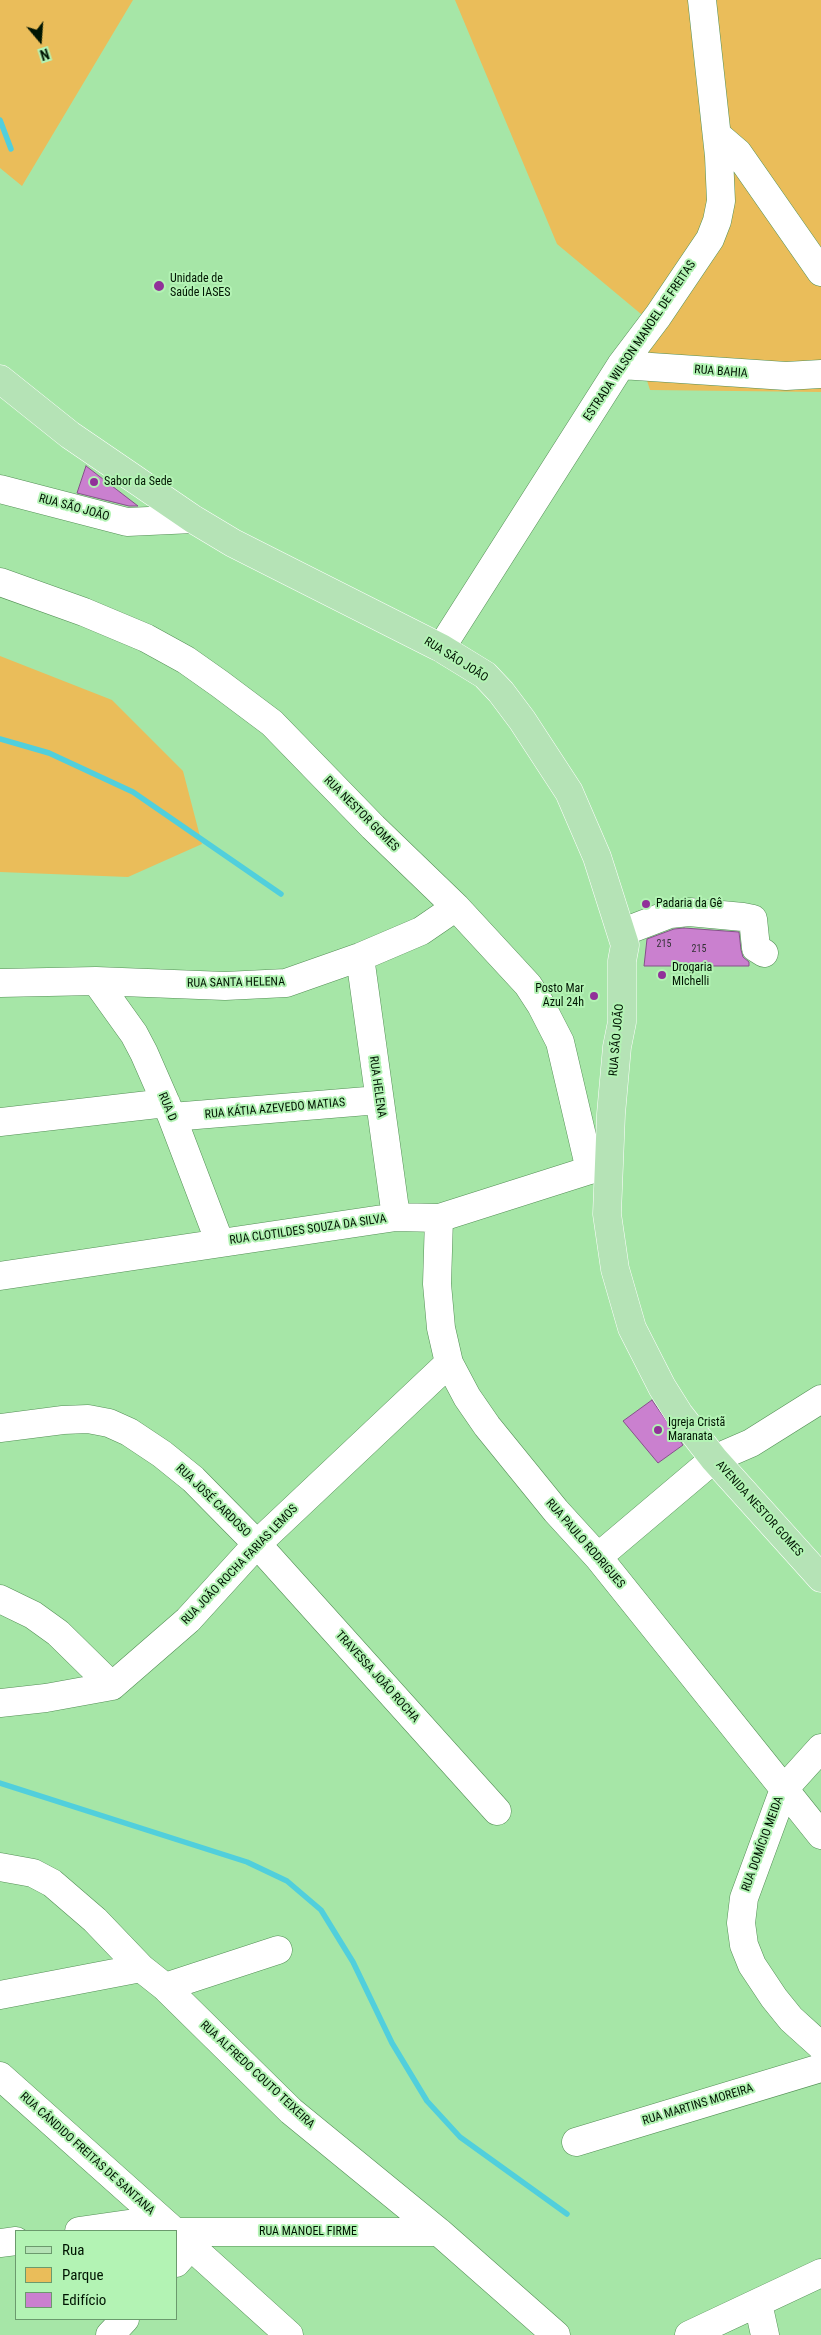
<!DOCTYPE html>
<html>
<head>
<meta charset="utf-8">
<style>
	body { margin:0 }
	#map { position:relative; width:821px; height:2335px; overflow:hidden; background:#a6e6a7; font-family:"Roboto Condensed",sans-serif }
	canvas { display:block }
	.legend { position:absolute; left:15px; top:2230px; width:162px; height:90px; box-sizing:border-box; background:#b3f3b4; border:1px solid #6b9a6d; margin:0; padding:6px 9px; list-style:none; font-size:15px; color:#001502 }
	.legend li { display:flex; align-items:center; gap:10px; height:25px }
	.legend b { width:25px; border:1px solid #6b9a6d }
	.north { position:absolute; left:15px; top:15px; width:50px; height:50px; -webkit-text-stroke:4px #b3f3b4; paint-order:stroke; rotate:162deg; font-size:14px; font-weight:700; line-height:20px; text-align:center; color:#001502 }
	.north::after { content:''; display:block; margin:auto; width:18px; height:22px; background:#001502; clip-path:polygon(50% 0,100% 100%,50% 72%,0 100%) }
</style>
</head>
<body>
<div id="map">
<canvas width="821" height="2335"></canvas>
<ul class="legend">
<li><b style="height:6px;background:#b5e3b6"></b>Rua</li>
<li><b style="height:14px;background:#eabd5a"></b>Parque</li>
<li><b style="height:14px;background:#ca80cf"></b>Edifício</li>
</ul>
<div class="north">N</div>
</div>
<script>
const ctx = document.querySelector('canvas').getContext('2d');
ctx.lineJoin = 'round';
function fillPath(path, color) { ctx.fillStyle = color; ctx.fill(path, 'evenodd'); }
const poly = rows => new Path2D(rows.map(r => 'M' + r).join(''));
function trace(path, color, width, dash) { ctx.strokeStyle = color; ctx.lineWidth = width; ctx.lineCap = dash ? 'butt' : 'round'; ctx.setLineDash(dash || []); ctx.stroke(path); }
function label(font, color, halo, rows, align = 'center') {
  ctx.font = font + ' "Roboto Condensed",sans-serif'; ctx.lineWidth = 4; ctx.setLineDash([]); ctx.textBaseline = 'middle'; ctx.strokeStyle = halo; ctx.fillStyle = color; for (const [text, x, y, turn = 0] of rows) {
    ctx.save(); ctx.translate(x, y); ctx.rotate((+turn || 0) * Math.PI / 180); ctx.textAlign = isNaN(turn) ? turn : align; if (halo) ctx.strokeText(text, 0, 0); ctx.fillText(text, 0, 0); ctx.restore();
  }
}
fillPath(poly([
	[0,0,133,0,22,186,0,168],
	[455,0,821,0,821,392,650,390,637,349,653,324,557,244],
	[0,656,112,700,183,771,202,844,128,877,0,872]
]), '#eabd5a');
trace(poly([
	[0,120,11,149],
	[0,739,49,753,133,792,281,894],
	[0,1783,247,1862,287,1881,321,1910,353,1962,392,2043,427,2101,460,2137,567,2214]
]), '#51cfdc', 5.5);
const building = poly([
	[86,466,138,506,129,506,77,493,86,466],
	[684,928,739,932,741,950,743,957,749,962,749,966,644,966,647,939,674,929,684,928],
	[652,1400,683,1445,658,1463,623,1421,652,1400]
]);
fillPath(building, '#ca80cf');
trace(building, '#855089', 1);
const minor = poly([
	[717,135,738,153,821,272],
	[621,365,786,376,821,374],
	[0,489,127,522,193,519],
	[0,582,84,612,146,638,186,660,220,684,272,723,373,827,456,907,528,985,541,1005,560,1042,590,1170],
	[441,648,621,365,658,316,710,239,717,221,721,201,719,156,702,0],
	[623,932,670,914,689,912,743,917,753,919,756,948,764,953],
	[360,957,396,1217],
	[96,981,134,1034,144,1053,172,1117,220,1243],
	[0,983,96,981,225,986,286,983,360,957,421,931,456,907],
	[172,1117,379,1100],
	[0,1122,166,1103],
	[439,1218,437,1284,441,1328,449,1363,467,1397,487,1426,556,1511,598,1557,821,1835],
	[0,1276,396,1217,439,1218,590,1170,605,1163],
	[0,1428,63,1420,88,1419,109,1423,129,1432,162,1454,193,1479,257,1544,497,1811],
	[598,1557,714,1459,751,1443,821,1399],
	[0,1599,33,1615,58,1633,112,1686],
	[0,1703,46,1698,112,1686,188,1620,257,1544,449,1363],
	[821,1748,784,1789,744,1898,741,1923,744,1945,752,1965,774,1998,791,2019,821,2046],
	[0,1867,33,1873,52,1883,95,1920,141,1968,165,1987,291,2111,439,2232,556,2335],
	[165,1987,278,1950],
	[0,1995,141,1968],
	[0,2076,174,2231],
	[576,2142,821,2068],
	[79,2231,128,2224,140,2224,172,2231],
	[176,2232,439,2232],
	[176,2233,289,2335],
	[0,2243,16,2241],
	[176,2263,191,2246],
	[758,2303,765,2335],
	[110,2335,125,2319],
	[689,2335,821,2273]
]);
const major = poly([
	[0,379,70,435,193,519,233,543,441,648,485,675,501,692,522,720,569,792,597,857,625,945,622,961,622,1022,617,1047,611,1114,607,1214,615,1269,632,1328,662,1387,679,1414,714,1459,821,1578]
]);
trace(minor, '#538f55', 29);
trace(major, '#fff', 29);
trace(minor, '#fff', 28);
trace(major, '#b5e3b6', 28);
for (const [x, y, r, color] of [
	[159,286,6,"#913199"],
	[94,482,5,"#913199"],
	[646,904,5,"#913199"],
	[662,975,5,"#913199"],
	[594,996,5,"#913199"],
	[658,1430,5,"#913199"]
]) { const dot = new Path2D(); dot.arc(x, y, r, 0, 2 * Math.PI); ctx.fillStyle = color; ctx.fill(dot); trace(dot, '#b3f3b4', 2); }
label('10px', '#323035', null, [
	["215",664,944],
	["215",699,949]
]);
label('12px', '#001502', '#b3f3b4', [
	["Unidade de",170,279],
	["Saúde IASES",170,293],
	["Sabor da Sede",104,482],
	["Padaria da Gê",656,904],
	["Drogaria",672,968],
	["MIchelli",672,982],
	["Posto Mar",584,989,"right"],
	["Azul 24h",584,1003,"right"],
	["Igreja Cristã",668,1423],
	["Maranata",668,1437]
], 'left');
label('12px', '#001502', '#b3f3b4', [
	["ESTRADA WILSON MANOEL DE FREITAS",640,341,-56],
	["RUA BAHIA",721,372,4],
	["RUA SÃO JOÃO",74,508,15],
	["RUA SÃO JOÃO",456,660,32],
	["RUA NESTOR GOMES",361,814,45],
	["RUA SANTA HELENA",236,983,-1],
	["RUA SÃO JOÃO",617,1040,-85],
	["RUA HELENA",377,1087,82],
	["RUA D",167,1107,67],
	["RUA KÁTIA AZEVEDO MATIAS",275,1109,-5],
	["RUA CLOTILDES SOUZA DA SILVA",308,1230,-8],
	["RUA JOSÉ CARDOSO",213,1501,44],
	["AVENIDA NESTOR GOMES",759,1509,48],
	["RUA PAULO RODRIGUES",585,1544,49],
	["RUA JOÃO ROCHA FARIAS LEMOS",240,1565,-46],
	["TRAVESSA JOÃO ROCHA",377,1677,48],
	["RUA DOMÍCIO MEIDA",763,1844,-70],
	["RUA ALFREDO COUTO TEIXEIRA",257,2075,43],
	["RUA MARTINS MOREIRA",698,2105,-17],
	["RUA CÂNDIDO FREITAS DE SANTANA",87,2154,42],
	["RUA MANOEL FIRME",308,2232]
]);
</script>
</body>
</html>
